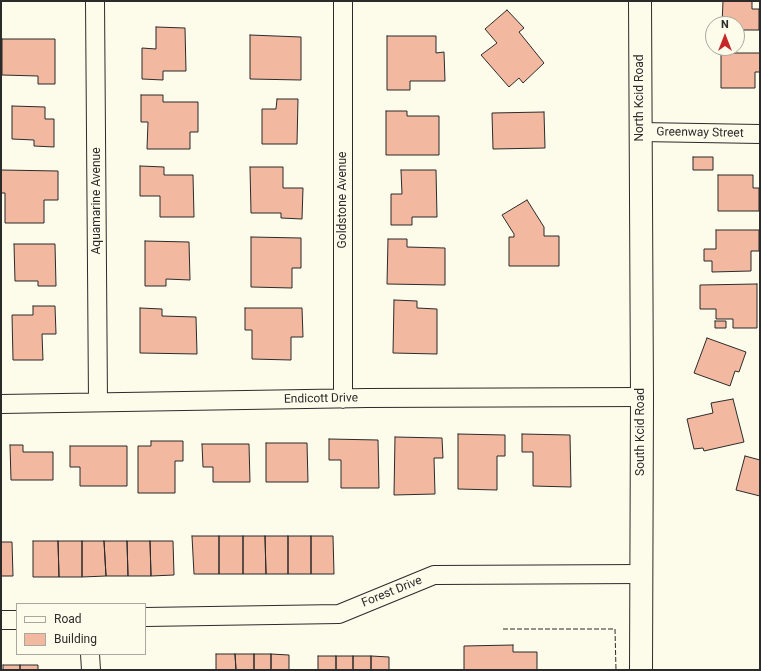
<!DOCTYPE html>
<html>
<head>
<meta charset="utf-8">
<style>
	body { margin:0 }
	#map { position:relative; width:761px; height:671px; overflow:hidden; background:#fdfbea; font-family:Roboto,sans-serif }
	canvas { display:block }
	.frame { position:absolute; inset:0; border:2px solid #2b2b2b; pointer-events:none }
	.legend { position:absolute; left:16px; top:603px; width:130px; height:52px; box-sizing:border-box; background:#fdfbea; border:1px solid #a9a89e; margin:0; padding:5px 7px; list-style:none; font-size:12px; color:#2b2b2b }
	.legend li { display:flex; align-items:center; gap:8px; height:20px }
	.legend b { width:20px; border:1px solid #a9a89e }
	.north { position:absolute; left:705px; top:16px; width:40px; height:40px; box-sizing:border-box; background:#fdfbea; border:1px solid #a9a89e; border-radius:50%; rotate:0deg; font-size:11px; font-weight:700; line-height:16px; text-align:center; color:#2b2b2b }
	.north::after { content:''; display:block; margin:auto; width:14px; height:18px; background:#c62828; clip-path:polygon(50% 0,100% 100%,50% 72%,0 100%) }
</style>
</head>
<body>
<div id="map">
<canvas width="761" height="671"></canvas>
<div class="frame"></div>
<ul class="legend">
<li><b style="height:5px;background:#fdfbea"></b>Road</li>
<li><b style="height:11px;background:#f2b8a0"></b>Building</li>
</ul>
<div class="north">N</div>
</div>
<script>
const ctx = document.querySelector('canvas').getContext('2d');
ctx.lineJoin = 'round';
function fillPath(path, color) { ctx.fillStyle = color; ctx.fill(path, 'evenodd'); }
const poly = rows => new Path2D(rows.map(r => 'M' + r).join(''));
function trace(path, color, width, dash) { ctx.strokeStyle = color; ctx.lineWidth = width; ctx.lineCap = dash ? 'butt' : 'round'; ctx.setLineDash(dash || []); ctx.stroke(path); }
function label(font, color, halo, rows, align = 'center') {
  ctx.font = font + ' Roboto,sans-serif'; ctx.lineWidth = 3; ctx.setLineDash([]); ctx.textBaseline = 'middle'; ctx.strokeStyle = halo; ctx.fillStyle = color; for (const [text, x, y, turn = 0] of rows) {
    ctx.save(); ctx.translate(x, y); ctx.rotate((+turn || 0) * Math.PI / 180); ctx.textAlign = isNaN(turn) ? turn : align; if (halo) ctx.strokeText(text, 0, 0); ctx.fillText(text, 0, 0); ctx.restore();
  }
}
const building = poly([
	[723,1,752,1,752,9,759,9,759,30,737,30,737,24,722,24,723,1],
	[507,10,524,28,519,32,544,63,523,83,519,78,509,87,481,55,497,43,485,29,507,10],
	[156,27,185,28,186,71,163,71,163,80,142,79,142,48,156,49,156,27],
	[250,35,301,37,301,80,250,79,250,35],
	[387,36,436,36,436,53,444,52,445,81,410,81,410,90,387,90,387,36],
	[2,39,55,39,55,84,38,84,38,76,2,75,2,39],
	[721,53,760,53,760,72,755,72,755,88,721,88,721,53],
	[141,95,163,95,163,102,198,102,198,132,190,132,190,149,147,149,148,122,141,122,141,95],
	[277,99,298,99,297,144,262,144,262,109,276,109,277,99],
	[12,106,45,107,45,119,54,119,54,147,34,146,34,140,12,139,12,106],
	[386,111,407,111,407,116,439,116,439,155,386,155,386,111],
	[544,112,545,148,493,149,492,113,544,112],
	[693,157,713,157,713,170,693,170,693,157],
	[140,166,164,167,164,175,193,175,194,217,160,217,160,196,140,196,140,166],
	[250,167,283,167,283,188,303,188,302,219,281,218,281,213,251,213,250,167],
	[1,170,58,171,58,200,44,200,44,223,5,223,5,193,1,193,1,170],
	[401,170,436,170,437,217,412,217,412,225,391,225,391,194,402,194,401,170],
	[718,175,753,175,753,188,759,188,759,211,718,211,718,175],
	[527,200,544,227,544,236,559,236,559,266,509,266,509,237,514,237,514,234,502,215,527,200],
	[716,230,759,230,759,251,751,251,751,271,712,272,712,261,704,261,704,249,716,249,716,230],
	[251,237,301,238,301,268,292,268,292,288,251,287,251,237],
	[388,239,407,239,407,247,445,248,445,285,387,284,388,239],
	[145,241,189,242,190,280,166,279,166,286,145,286,145,241],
	[14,244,55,244,56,286,38,286,38,281,15,281,14,244],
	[757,284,757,328,733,328,733,319,716,319,716,309,700,309,700,285,757,284],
	[394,300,417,301,417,308,437,309,437,354,393,353,394,300],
	[33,306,55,306,56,334,42,334,43,360,13,360,12,315,33,315,33,306],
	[140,308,162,309,162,316,196,317,197,354,140,353,140,308],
	[245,308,302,308,303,337,291,337,291,360,252,359,252,330,245,330,245,308],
	[715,321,726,321,726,328,715,328,715,321],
	[707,338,746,352,739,372,735,371,730,386,694,373,707,338],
	[733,399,744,442,704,451,703,448,694,449,687,419,713,413,711,403,733,399],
	[458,434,505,435,505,456,497,456,497,490,458,489,458,434],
	[522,434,570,435,571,487,533,486,533,452,522,452,522,434],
	[395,437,442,438,443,458,434,458,435,494,394,495,395,437],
	[329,439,378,440,379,488,341,488,341,460,329,460,329,439],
	[151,441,183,441,183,461,175,461,175,493,138,493,138,446,151,446,151,441],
	[266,443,307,443,308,482,266,482,266,443],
	[202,444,249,444,250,482,213,482,213,467,203,467,202,444],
	[10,445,23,445,23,452,53,452,53,480,11,480,10,445],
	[70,446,127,446,127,486,80,486,80,467,70,467,70,446],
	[745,456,760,460,760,496,736,490,745,456],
	[192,536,219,536,219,574,194,574,192,536],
	[219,536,243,536,243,574,219,574,219,536],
	[243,536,265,536,266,574,243,574,243,536],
	[265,536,288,536,288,574,266,574,265,536],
	[288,536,311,536,311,574,288,574,288,536],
	[311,536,333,536,334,574,311,574,311,536],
	[33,541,58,541,59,577,33,577,33,541],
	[58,541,82,541,82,577,59,577,58,541],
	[82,541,104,541,106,576,82,577,82,541],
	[104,541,127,541,128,576,106,576,104,541],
	[127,541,150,541,151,576,128,576,127,541],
	[150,541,173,541,174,575,151,576,150,541],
	[1,542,12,542,13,576,1,576,1,542],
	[513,645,513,652,537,652,537,670,464,670,464,646,513,645],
	[216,654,235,654,236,670,216,670,216,654],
	[235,654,254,654,254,670,236,670,235,654],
	[254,654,271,654,271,670,254,670,254,654],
	[271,654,289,655,289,670,271,670,271,654],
	[318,656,336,656,336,670,318,670,318,656],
	[336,656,353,656,353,670,336,670,336,656],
	[353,656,371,656,371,670,353,670,353,656],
	[371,656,389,657,389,670,371,670,371,656],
	[3,665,20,665,20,670,3,670,3,665],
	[20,665,38,665,38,670,20,670,20,665]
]);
fillPath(building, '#f2b8a0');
trace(building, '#2b2b2b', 1);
const minor = poly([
	[95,1,98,402],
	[640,132,760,134],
	[343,399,343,1],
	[1,404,367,398,642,397],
	[145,617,339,614,434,575,641,574],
	[1,620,17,620],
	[90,654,91,670]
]);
const tertiary = poly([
	[640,1,642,397,641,670]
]);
trace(minor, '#2b2b2b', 20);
trace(tertiary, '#2b2b2b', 24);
trace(minor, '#fdfbea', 18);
trace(tertiary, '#fdfbea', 22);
trace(poly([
	[503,629,615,629,616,670]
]), '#2b2b2b', 1, [5, 2]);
label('12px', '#2b2b2b', '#fdfbea', [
	["North Kcid Road",640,98,-90],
	["Greenway Street",700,133,1],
	["Goldstone Avenue",343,200,-90],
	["Aquamarine Avenue",97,201,-90],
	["Endicott Drive",321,399,-1],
	["South Kcid Road",641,432,-90],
	["Forest Drive",392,592,-22]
]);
</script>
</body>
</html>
